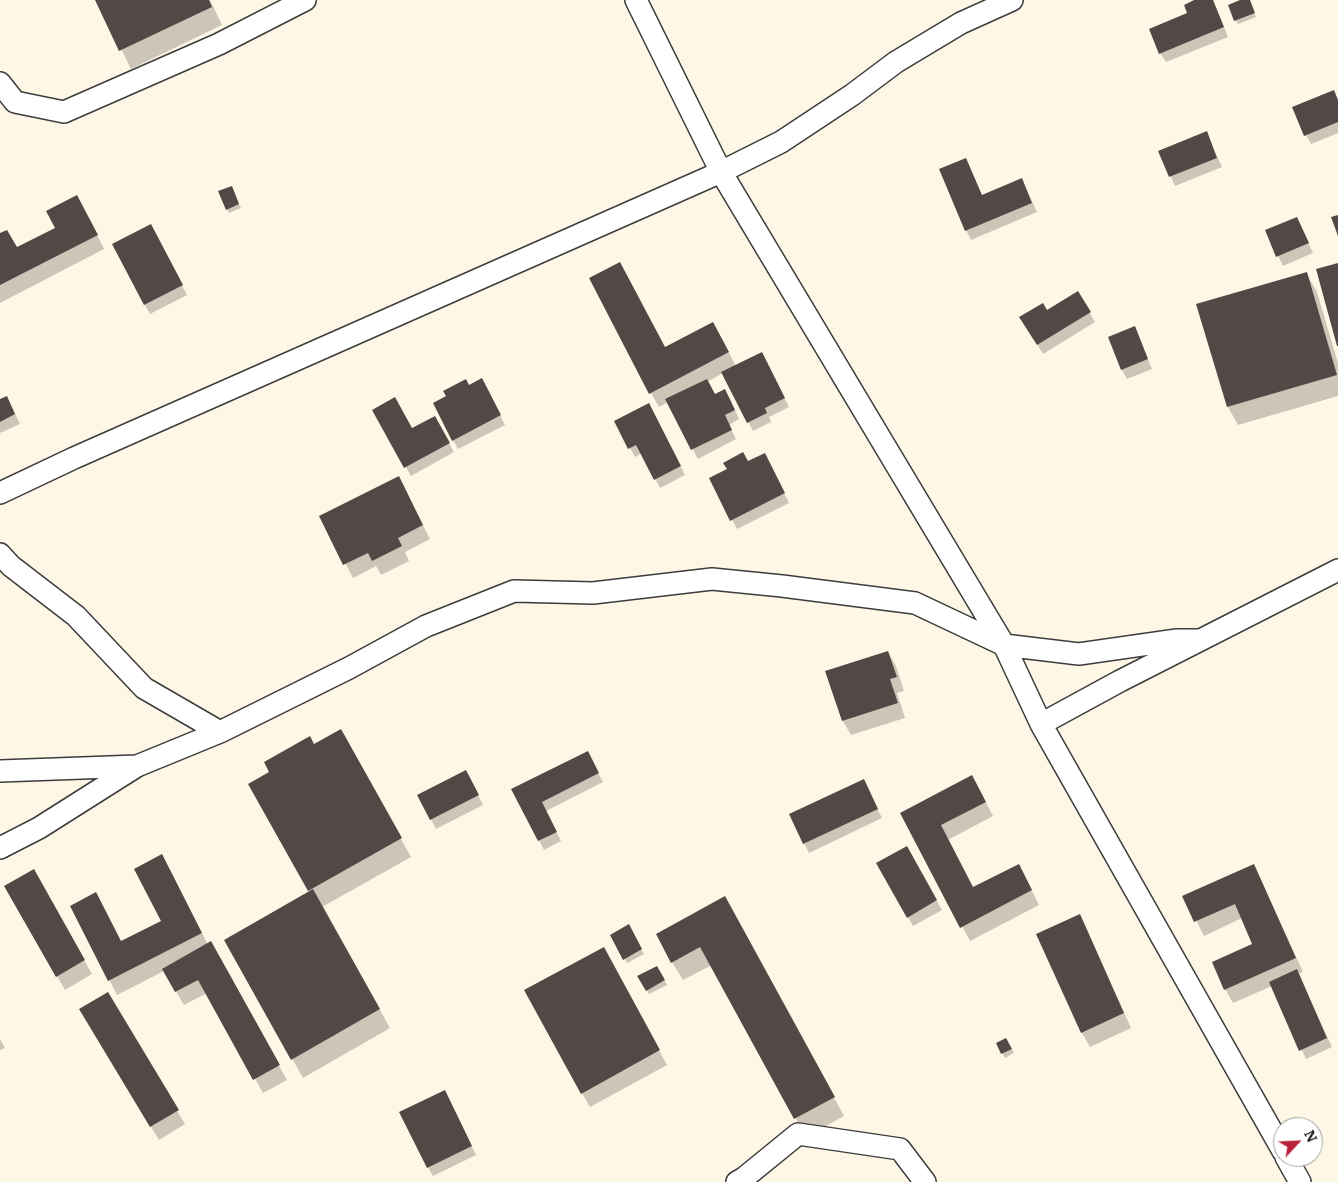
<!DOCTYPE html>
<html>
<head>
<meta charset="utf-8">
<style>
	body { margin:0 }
	#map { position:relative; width:1338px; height:1182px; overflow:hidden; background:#fff7e6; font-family:Merriweather,serif }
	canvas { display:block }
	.north { position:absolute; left:1273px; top:1117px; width:50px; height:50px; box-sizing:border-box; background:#fff; border:1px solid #9d9d9d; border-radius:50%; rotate:65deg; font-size:14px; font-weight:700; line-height:20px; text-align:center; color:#090909 }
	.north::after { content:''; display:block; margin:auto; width:18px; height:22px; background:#b9223c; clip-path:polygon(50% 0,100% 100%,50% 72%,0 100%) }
</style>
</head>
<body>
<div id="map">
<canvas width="1338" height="1182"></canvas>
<div class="north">N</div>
</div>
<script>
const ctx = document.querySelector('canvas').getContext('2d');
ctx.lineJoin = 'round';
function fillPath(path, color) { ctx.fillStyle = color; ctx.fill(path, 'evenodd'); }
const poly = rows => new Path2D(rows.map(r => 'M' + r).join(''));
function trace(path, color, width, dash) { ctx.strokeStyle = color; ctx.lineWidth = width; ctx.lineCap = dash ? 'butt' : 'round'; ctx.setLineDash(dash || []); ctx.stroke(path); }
fillPath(poly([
	[97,0,210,0,222,25,131,69],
	[1195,0,1213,0,1228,37,1166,62,1160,53,1189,14],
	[1244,0,1249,0,1256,17,1238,24,1235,20],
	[1334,92,1338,100,1338,133,1311,144,1306,135],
	[1206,133,1222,167,1175,186,1160,152],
	[966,159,982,196,1022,180,1037,212,971,240,966,230],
	[234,192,241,208,229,213,227,209],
	[85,211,104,249,0,303,0,235,17,249,56,228],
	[1297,218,1313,253,1283,266,1266,231],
	[156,235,187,295,150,314,145,305],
	[1306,273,1317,292,1338,363,1338,396,1238,425,1228,407],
	[1078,293,1095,322,1043,354,1021,318,1047,311],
	[1135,328,1152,369,1127,379,1122,370],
	[721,338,736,366,766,362,789,407,769,417,771,422,753,431,723,373,707,382,715,395,730,399,739,419,729,425,736,439,698,459,668,402,659,407,651,393,665,349],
	[468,386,486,388,505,425,458,449,453,440],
	[0,400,12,407,20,424,0,433],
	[374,410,412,430,434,417,454,452,411,476],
	[654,414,685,475,660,488,642,453,635,457,630,448],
	[748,463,769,463,789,503,737,529,710,478,729,469],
	[406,492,430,539,405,552,409,561,381,575,376,566,353,578,321,517],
	[888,652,896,666,904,691,897,693,905,718,851,735,843,721,827,672],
	[340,730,411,857,322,907,390,1028,303,1078,225,940,310,892,250,784],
	[592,762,603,782,546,811,561,841,544,850,513,790],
	[471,781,483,805,436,829,418,795],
	[868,790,882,818,809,853,804,843],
	[980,791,993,816,948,840,973,889,1026,879,1039,905,970,941,902,813],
	[906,848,942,910,913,926,878,864],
	[1253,866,1261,880,1303,972,1298,974,1332,1047,1306,1059,1272,986,1233,1003,1225,989,1254,945,1242,918,1204,936,1184,896],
	[170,870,208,945,210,943,287,1080,263,1093,207,993,184,1005,164,971,117,995,71,906,121,943,162,921],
	[33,871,92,974,65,990,6,886],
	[735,916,844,1116,806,1137,712,965,683,980,672,962],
	[1079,916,1087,930,1131,1028,1090,1047,1082,1033,1037,934],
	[628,926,644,954,627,963,612,936],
	[611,962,667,1065,590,1107,582,1093],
	[657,967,667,985,649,994,639,977],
	[107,994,185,1124,159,1140,81,1010],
	[0,1039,5,1048,0,1050],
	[1006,1039,1014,1053,1005,1058,997,1044],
	[449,1101,476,1155,433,1176,428,1167]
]), '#0003');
fillPath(poly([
	[95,0,209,0,212,7,119,51],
	[1194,0,1213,0,1224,27,1159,54,1149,29,1187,13,1184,5],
	[1240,0,1250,0,1255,13,1234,21,1228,5],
	[1334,90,1338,100,1338,122,1304,136,1292,107],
	[1207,131,1217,158,1169,177,1158,151],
	[966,158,982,195,1022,178,1032,203,965,231,939,169],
	[232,186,239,204,226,210,218,191],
	[77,195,98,235,0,285,0,233,7,230,17,247,55,228,46,211],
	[1338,215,1338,236,1331,217],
	[1297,217,1309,243,1276,257,1265,230],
	[151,224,183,285,144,305,112,244],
	[620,262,665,347,713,322,729,352,649,394,589,278],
	[1338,263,1338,346,1337,346,1316,269],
	[1307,272,1337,375,1227,407,1196,304],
	[1078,291,1091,312,1037,345,1019,317,1043,303,1047,310],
	[1135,326,1148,359,1121,370,1108,337],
	[762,352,785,398,765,408,767,413,747,423,721,372],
	[482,378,501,415,452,441,433,403,446,396,443,391,466,379,469,385],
	[707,379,715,394,725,389,735,410,725,415,732,430,691,450,665,399],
	[7,396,15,414,0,422,0,399],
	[395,397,412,428,435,416,450,443,404,468,372,410],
	[649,403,681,466,654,480,636,445,628,449,614,421],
	[743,452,748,461,765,453,785,493,730,521,709,478,727,469,723,463],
	[399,476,423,525,398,538,402,546,372,561,368,553,343,565,319,516],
	[888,651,897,677,890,679,898,703,842,721,825,671],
	[341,729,402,838,308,891,248,784,269,772,264,762,310,736,314,744],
	[588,751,599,773,542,802,557,832,538,841,511,789],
	[466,770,479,795,430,820,417,795],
	[972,775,986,802,941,825,973,887,1019,864,1032,890,960,928,900,813],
	[864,779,878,809,803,844,789,814],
	[907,846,937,900,907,918,876,863],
	[162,854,202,933,108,981,70,906,96,892,121,941,161,921,134,869],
	[1254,864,1296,958,1224,990,1212,962,1252,944,1235,904,1194,922,1182,896],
	[34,869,85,960,56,977,4,886],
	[313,889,380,1009,291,1060,224,940],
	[725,896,835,1097,794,1119,700,947,671,963,656,934],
	[1080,914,1124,1013,1081,1033,1036,934],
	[629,924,642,949,623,960,610,935],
	[211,941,280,1065,253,1080,198,980,175,992,162,969],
	[604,947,660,1050,581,1094,524,990],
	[657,966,665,980,646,991,637,976],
	[1297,969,1327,1038,1299,1051,1269,982],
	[108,992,179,1110,150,1127,79,1009],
	[1006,1038,1012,1049,1001,1054,996,1043],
	[445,1090,472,1146,427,1168,399,1112]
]), '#524946');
const minor = poly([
	[636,0,721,172,1004,645,1041,724,1283,1151],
	[0,83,15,102,64,112,219,44,305,0],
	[0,493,74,458,721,172,781,142,852,95,896,62,961,23,1012,0],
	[0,554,11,566,76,616,144,688,220,732],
	[1041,724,1120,681,1338,570],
	[0,771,137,766],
	[0,848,39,828,137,766,220,732,349,668,426,626,514,591,593,593,712,579,782,586,915,603,1004,645,1079,654,1177,640,1200,640],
	[1286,1157,1300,1182],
	[737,1182,744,1178,798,1134,900,1149,925,1182]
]);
trace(minor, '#3c3c3c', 24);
trace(minor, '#fff', 21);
</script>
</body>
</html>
